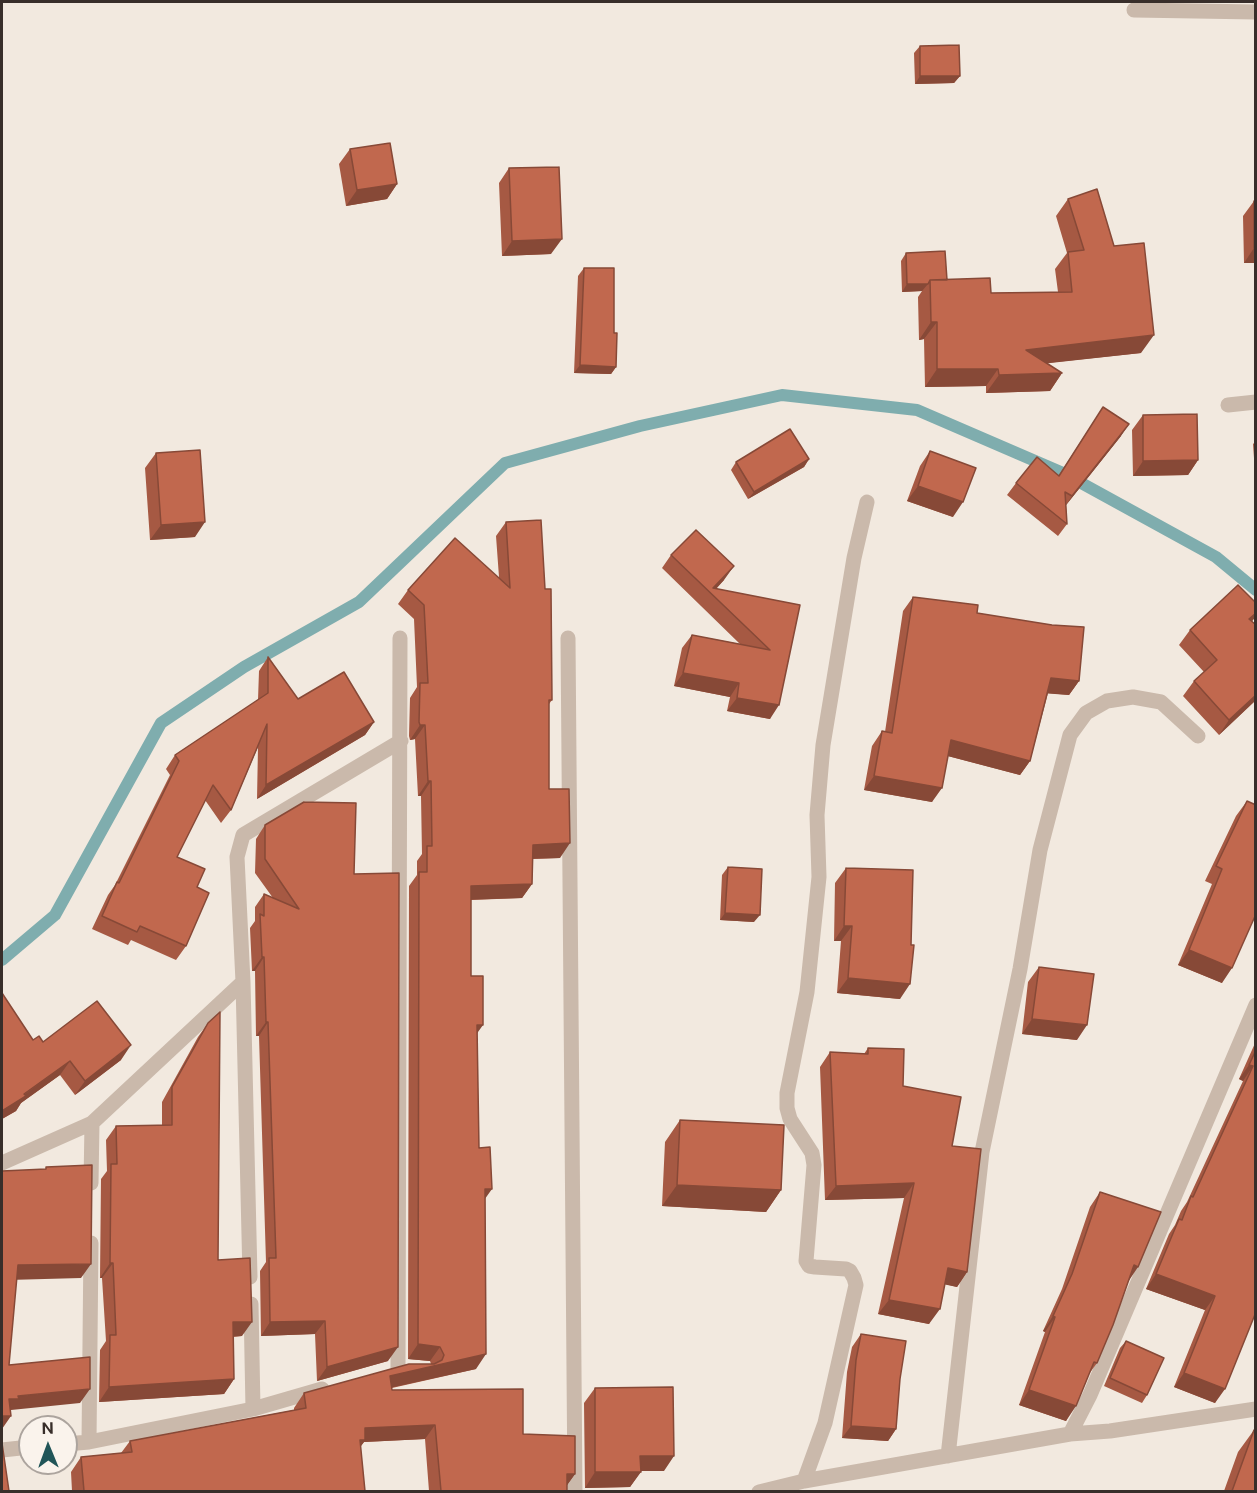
<!DOCTYPE html>
<html>
<head>
<meta charset="utf-8">
<style>
	body { margin:0 }
	#map { position:relative; width:1257px; height:1493px; overflow:hidden; background:#f2e9df; font-family:"Public Sans",sans-serif }
	canvas { display:block }
	.frame { position:absolute; inset:0; border:3px solid #382e2a; pointer-events:none }
	.north { position:absolute; left:18px; top:1415px; width:60px; height:60px; box-sizing:border-box; background:#faf3ec; border:2px solid #aca49e; border-radius:50%; rotate:359deg; font-size:16px; font-weight:700; line-height:24px; text-align:center; color:#382e2a }
	.north::after { content:''; display:block; margin:auto; width:21px; height:27px; background:#215558; clip-path:polygon(50% 0,100% 100%,50% 72%,0 100%) }
</style>
</head>
<body>
<div id="map">
<canvas width="1257" height="1493"></canvas>
<div class="frame"></div>
<div class="north">N</div>
</div>
<script>
const ctx = document.querySelector('canvas').getContext('2d');
ctx.lineJoin = 'round';
const poly = rows => new Path2D(rows.map(r => 'M' + r).join(''));
function trace(path, color, width, dash) { ctx.strokeStyle = color; ctx.lineWidth = width; ctx.lineCap = dash ? 'butt' : 'round'; ctx.setLineDash(dash || []); ctx.stroke(path); }
function fillPath(path, color) { ctx.fillStyle = color; ctx.fill(path, 'evenodd'); }
trace(poly([
	[2,960,55,915,161,723,244,667,359,602,505,463,640,426,782,395,917,410,1063,473,1216,557,1256,590]
]), '#7fadae', 12);
trace(poly([
	[1134,10,1256,12],
	[1228,405,1256,402],
	[568,638,575,1492],
	[2,1163,92,1123,243,982],
	[91,1183,92,1123],
	[250,1277,243,982,237,857,243,835,401,741],
	[251,1304,253,1409],
	[398,1368,400,638],
	[1070,1434,1090,1395,1256,1005],
	[89,1442,91,1243],
	[66,1444,89,1442,253,1409,322,1389],
	[2,1450,30,1447],
	[948,1456,982,1152,1020,969,1040,850,1070,735,1086,713,1107,701,1133,697,1161,702,1198,736],
	[804,1481,825,1423,856,1285,854,1278,850,1271,846,1269,815,1267,809,1266,806,1261,814,1165,812,1153,790,1119,787,1108,787,1093,807,992,819,877,817,815,823,745,854,558,867,502],
	[759,1492,804,1481,1070,1434,1110,1431,1256,1409]
]), '#cab9ab', 15);
fillPath(poly([
	[920,46,960,76,954,83,915,84,914,53],
	[350,149,397,184,387,199,346,206,339,164],
	[509,168,551,254,502,256,499,183],
	[1068,199,1141,353,1047,363,1062,373,1050,391,986,393,986,386,925,387,924,339,919,340,918,297,922,291,902,292,901,261,906,253,947,280,991,293,1058,292,1055,269,1067,253,1056,216],
	[1254,201,1256,263,1244,263,1243,216],
	[584,268,614,333,616,367,611,374,574,373,578,276],
	[1103,407,1121,436,1066,505,1067,524,1058,536,1007,495,1016,483,1059,475],
	[1143,415,1198,460,1188,475,1133,476,1132,430],
	[1256,441,1256,486,1253,444],
	[930,451,953,517,907,501,920,466],
	[156,453,195,537,150,540,145,468],
	[809,459,804,467,748,499,731,470,736,462],
	[506,522,552,700,549,704,549,789,560,858,533,859,532,884,522,898,471,900,471,976,477,1034,479,1148,485,1199,476,1369,392,1388,392,1390,523,1434,575,1474,567,1485,567,1491,429,1491,425,1439,364,1442,360,1447,365,1491,72,1491,71,1472,81,1457,121,1453,130,1441,294,1410,294,1408,304,1393,431,1364,430,1361,408,1359,409,886,417,875,417,861,422,854,421,796,418,796,415,739,410,740,409,736,410,698,417,687,414,619,398,604,408,590,499,577,496,536],
	[671,555,724,580,716,589,800,605,770,719,727,711,730,697,674,686,682,648,692,635,740,644,662,568],
	[913,597,977,613,1079,681,1069,695,1048,693,1030,761,1020,775,948,756,932,802,864,790,872,746,882,731,885,732,903,611],
	[1256,603,1256,616,1252,621,1256,625,1256,700,1219,735,1183,696,1194,681,1204,672,1179,645,1190,630],
	[268,657,298,699,374,722,365,735,257,799,258,747,231,810,221,823,205,800,177,857,197,887,186,946,176,960,131,940,128,945,92,929,108,895,115,885,170,775,166,769,175,755,258,700,259,671],
	[1247,801,1222,983,1178,965,1212,884,1205,881,1236,816],
	[265,825,354,874,388,1361,317,1381,315,1334,261,1336,260,1271,266,1262,259,1036,256,1036,255,971,252,971,250,928,255,921,255,907,264,894,273,898,255,873,256,839],
	[728,867,754,922,720,920,722,875],
	[846,868,911,945,900,999,837,993,841,941,834,941,835,883],
	[1039,967,1077,1040,1022,1034,1028,982],
	[2,993,33,1040,121,1060,75,1095,60,1075,21,1103,16,1111,2,1119],
	[208,1023,218,1260,242,1336,233,1337,234,1379,224,1394,99,1402,100,1350,106,1341,102,1278,100,1278,101,1179,107,1171,106,1140,116,1126,162,1125,162,1102,198,1037],
	[1256,1041,1256,1312,1215,1403,1174,1387,1205,1310,1146,1289,1169,1234,1175,1225,1181,1211,1187,1202,1243,1081,1239,1079],
	[868,1048,903,1086,952,1146,967,1272,957,1287,945,1284,929,1324,878,1314,904,1198,825,1200,820,1067,830,1052,864,1054],
	[680,1120,781,1190,766,1212,662,1206,665,1142],
	[1100,1192,1129,1280,1097,1363,1089,1374,1066,1421,1019,1405,1045,1332,1043,1331,1062,1289,1090,1207],
	[861,1334,900,1379,896,1429,888,1441,842,1438,847,1372,852,1347],
	[1126,1341,1147,1395,1142,1403,1104,1386,1120,1348],
	[595,1388,664,1471,641,1471,630,1487,585,1488,584,1403],
	[1254,1430,1256,1491,1224,1491,1238,1452]
]), '#a65943');
fillPath(poly([
	[920,76,960,76,954,83,915,84],
	[397,184,387,199,346,206,357,190],
	[562,239,551,254,502,256,512,241],
	[1254,248,1256,248,1256,263,1244,263],
	[907,284,928,284,922,291,902,292],
	[931,322,937,322,924,339,919,340],
	[1154,335,1141,353,1014,367,1026,350],
	[580,365,616,367,611,374,574,373],
	[937,369,998,369,986,386,925,387],
	[1062,373,1050,391,986,393,999,375],
	[1129,424,1121,436,1063,509,1072,496],
	[809,459,804,467,748,499,754,492],
	[1198,460,1188,475,1133,476,1143,461],
	[918,486,963,502,953,517,907,501],
	[205,522,195,537,150,540,161,525],
	[734,566,724,580,711,594,713,588],
	[1256,613,1256,616,1250,624,1249,619],
	[683,673,739,683,730,697,674,686],
	[1051,678,1079,681,1069,695,1041,693],
	[1256,695,1256,700,1219,735,1229,720],
	[737,698,779,705,770,719,727,711],
	[374,722,365,735,257,799,266,785],
	[420,725,425,725,415,739,410,740],
	[951,740,1030,761,1020,775,940,754],
	[874,776,942,788,932,802,864,790],
	[428,781,431,781,421,796,418,796],
	[570,843,560,858,523,859,533,845],
	[532,884,522,898,461,900,471,886],
	[725,913,760,915,754,922,720,920],
	[844,926,852,926,841,941,834,941],
	[1189,950,1232,968,1222,983,1178,965],
	[262,957,264,957,255,971,252,971],
	[848,978,910,984,900,999,837,993],
	[1032,1019,1087,1025,1077,1040,1022,1034],
	[266,1022,268,1022,259,1036,256,1036],
	[477,1025,483,1025,473,1039],
	[131,1045,121,1060,75,1095,85,1081],
	[70,1061,60,1075,21,1103,16,1111,2,1119,2,1111],
	[1249,1065,1253,1066,1243,1081,1239,1079],
	[914,1183,904,1198,825,1200,836,1186],
	[677,1185,781,1190,766,1212,662,1206],
	[485,1189,492,1189,482,1203],
	[110,1263,113,1263,102,1278,100,1278],
	[91,1264,81,1278,8,1280,18,1265],
	[1134,1265,1138,1267,1128,1282],
	[948,1268,967,1272,957,1287,938,1283],
	[1156,1274,1215,1296,1205,1310,1146,1289],
	[889,1300,940,1309,929,1324,878,1314],
	[1053,1316,1055,1317,1045,1332,1043,1331],
	[325,1321,315,1334,261,1336,270,1322],
	[233,1322,252,1322,242,1336,223,1337],
	[418,1344,440,1347,430,1361,408,1359],
	[398,1347,388,1361,317,1381,327,1367],
	[486,1354,476,1369,380,1390,390,1376],
	[1184,1373,1225,1389,1215,1403,1174,1387],
	[234,1379,224,1394,99,1402,109,1387],
	[90,1389,80,1403,11,1410,9,1413,9,1399,18,1396],
	[1029,1390,1076,1406,1066,1421,1019,1405],
	[2,1416,11,1416,2,1429],
	[435,1425,425,1439,364,1442,355,1454,350,1454,365,1428],
	[851,1426,896,1429,888,1441,842,1438],
	[640,1456,674,1456,664,1471,630,1471],
	[595,1472,641,1472,630,1487,585,1488],
	[567,1474,575,1474,565,1488]
]), '#874937');
const building = poly([
	[959,45,960,76,920,76,920,46,959,45],
	[390,143,397,184,357,190,350,149,390,143],
	[559,167,562,239,512,241,509,168,559,167],
	[1097,189,1114,246,1144,243,1154,335,1026,350,1062,373,999,375,998,369,937,369,937,322,931,322,930,280,990,278,991,293,1072,292,1068,252,1084,250,1068,199,1097,189],
	[1254,201,1256,201,1256,248,1254,248,1254,201],
	[945,251,947,280,930,280,928,284,907,284,906,253,945,251],
	[584,268,614,268,614,333,617,333,616,367,580,365,584,268],
	[1103,407,1129,424,1072,496,1065,492,1067,524,1016,483,1037,457,1059,476,1103,407],
	[1197,414,1198,460,1143,461,1143,415,1197,414],
	[790,429,809,459,754,492,736,462,790,429],
	[200,450,205,522,161,525,156,453,200,450],
	[930,451,976,468,963,502,918,486,930,451],
	[541,520,545,589,551,589,552,700,549,700,549,789,569,789,570,843,533,845,532,884,471,886,471,976,483,976,483,1025,477,1025,479,1148,490,1147,492,1189,485,1189,486,1354,390,1376,392,1390,523,1389,523,1434,575,1436,575,1474,567,1474,567,1491,432,1491,441,1491,435,1425,365,1428,365,1440,360,1440,365,1491,84,1491,81,1457,132,1452,130,1441,306,1408,304,1393,409,1364,434,1364,442,1360,444,1355,440,1347,418,1344,419,872,427,872,427,846,432,846,431,781,428,781,425,725,420,725,419,722,420,683,428,683,424,605,408,590,455,538,510,588,506,522,541,520],
	[696,530,734,566,713,588,800,605,779,705,737,698,739,683,683,673,692,635,770,650,671,555,696,530],
	[1238,585,1256,603,1256,613,1249,619,1256,625,1256,695,1229,720,1194,681,1217,660,1190,630,1238,585],
	[913,597,978,605,977,613,1052,625,1084,627,1079,681,1051,678,1030,761,951,740,942,788,874,776,882,731,892,733,913,597],
	[268,657,298,699,344,672,374,722,266,785,267,724,231,810,213,785,177,857,205,869,197,887,209,893,186,946,140,926,137,932,102,916,117,882,119,883,179,761,175,755,268,693,268,657],
	[1247,801,1256,805,1256,914,1232,968,1189,950,1222,869,1216,866,1247,801],
	[304,802,356,803,354,874,399,873,398,1347,327,1367,325,1321,270,1322,269,1258,276,1258,268,1022,266,1022,264,957,262,957,260,914,264,916,264,894,299,909,265,859,265,825,304,802],
	[728,867,762,869,760,915,725,913,728,867],
	[846,868,913,870,911,945,914,945,910,984,848,978,852,926,844,926,846,868],
	[1039,967,1094,974,1087,1025,1032,1019,1039,967],
	[2,993,33,1040,39,1036,43,1042,97,1001,131,1045,85,1081,70,1061,24,1094,26,1096,2,1111,2,993],
	[220,1012,218,1260,250,1258,252,1322,233,1322,234,1379,109,1387,110,1335,116,1335,113,1263,110,1263,111,1164,117,1164,116,1126,172,1125,172,1087,208,1023,220,1012],
	[868,1048,904,1049,903,1086,961,1097,952,1146,981,1149,967,1272,948,1268,940,1309,889,1300,914,1183,836,1186,830,1052,868,1054,868,1048],
	[1256,1050,1256,1312,1225,1389,1184,1373,1215,1296,1156,1274,1179,1219,1182,1220,1191,1196,1193,1197,1253,1066,1249,1065,1256,1050],
	[680,1120,784,1125,781,1190,677,1185,680,1120],
	[92,1165,91,1264,18,1265,9,1365,90,1357,90,1389,18,1396,19,1399,9,1399,11,1416,2,1416,2,1171,46,1169,46,1167,92,1165],
	[1100,1192,1161,1212,1138,1267,1134,1265,1113,1325,1097,1363,1094,1362,1076,1406,1029,1390,1055,1317,1053,1316,1072,1274,1100,1192],
	[861,1334,906,1341,900,1379,896,1429,851,1426,856,1360,861,1334],
	[1126,1341,1164,1358,1147,1395,1110,1378,1126,1341],
	[673,1387,674,1456,640,1456,641,1472,595,1472,595,1388,673,1387],
	[1254,1430,1256,1431,1256,1491,1232,1491,1254,1430],
	[2,1443,9,1491,2,1491,2,1443]
]);
fillPath(building, '#c1684e');
trace(building, '#874937', 1.5);
</script>
</body>
</html>
